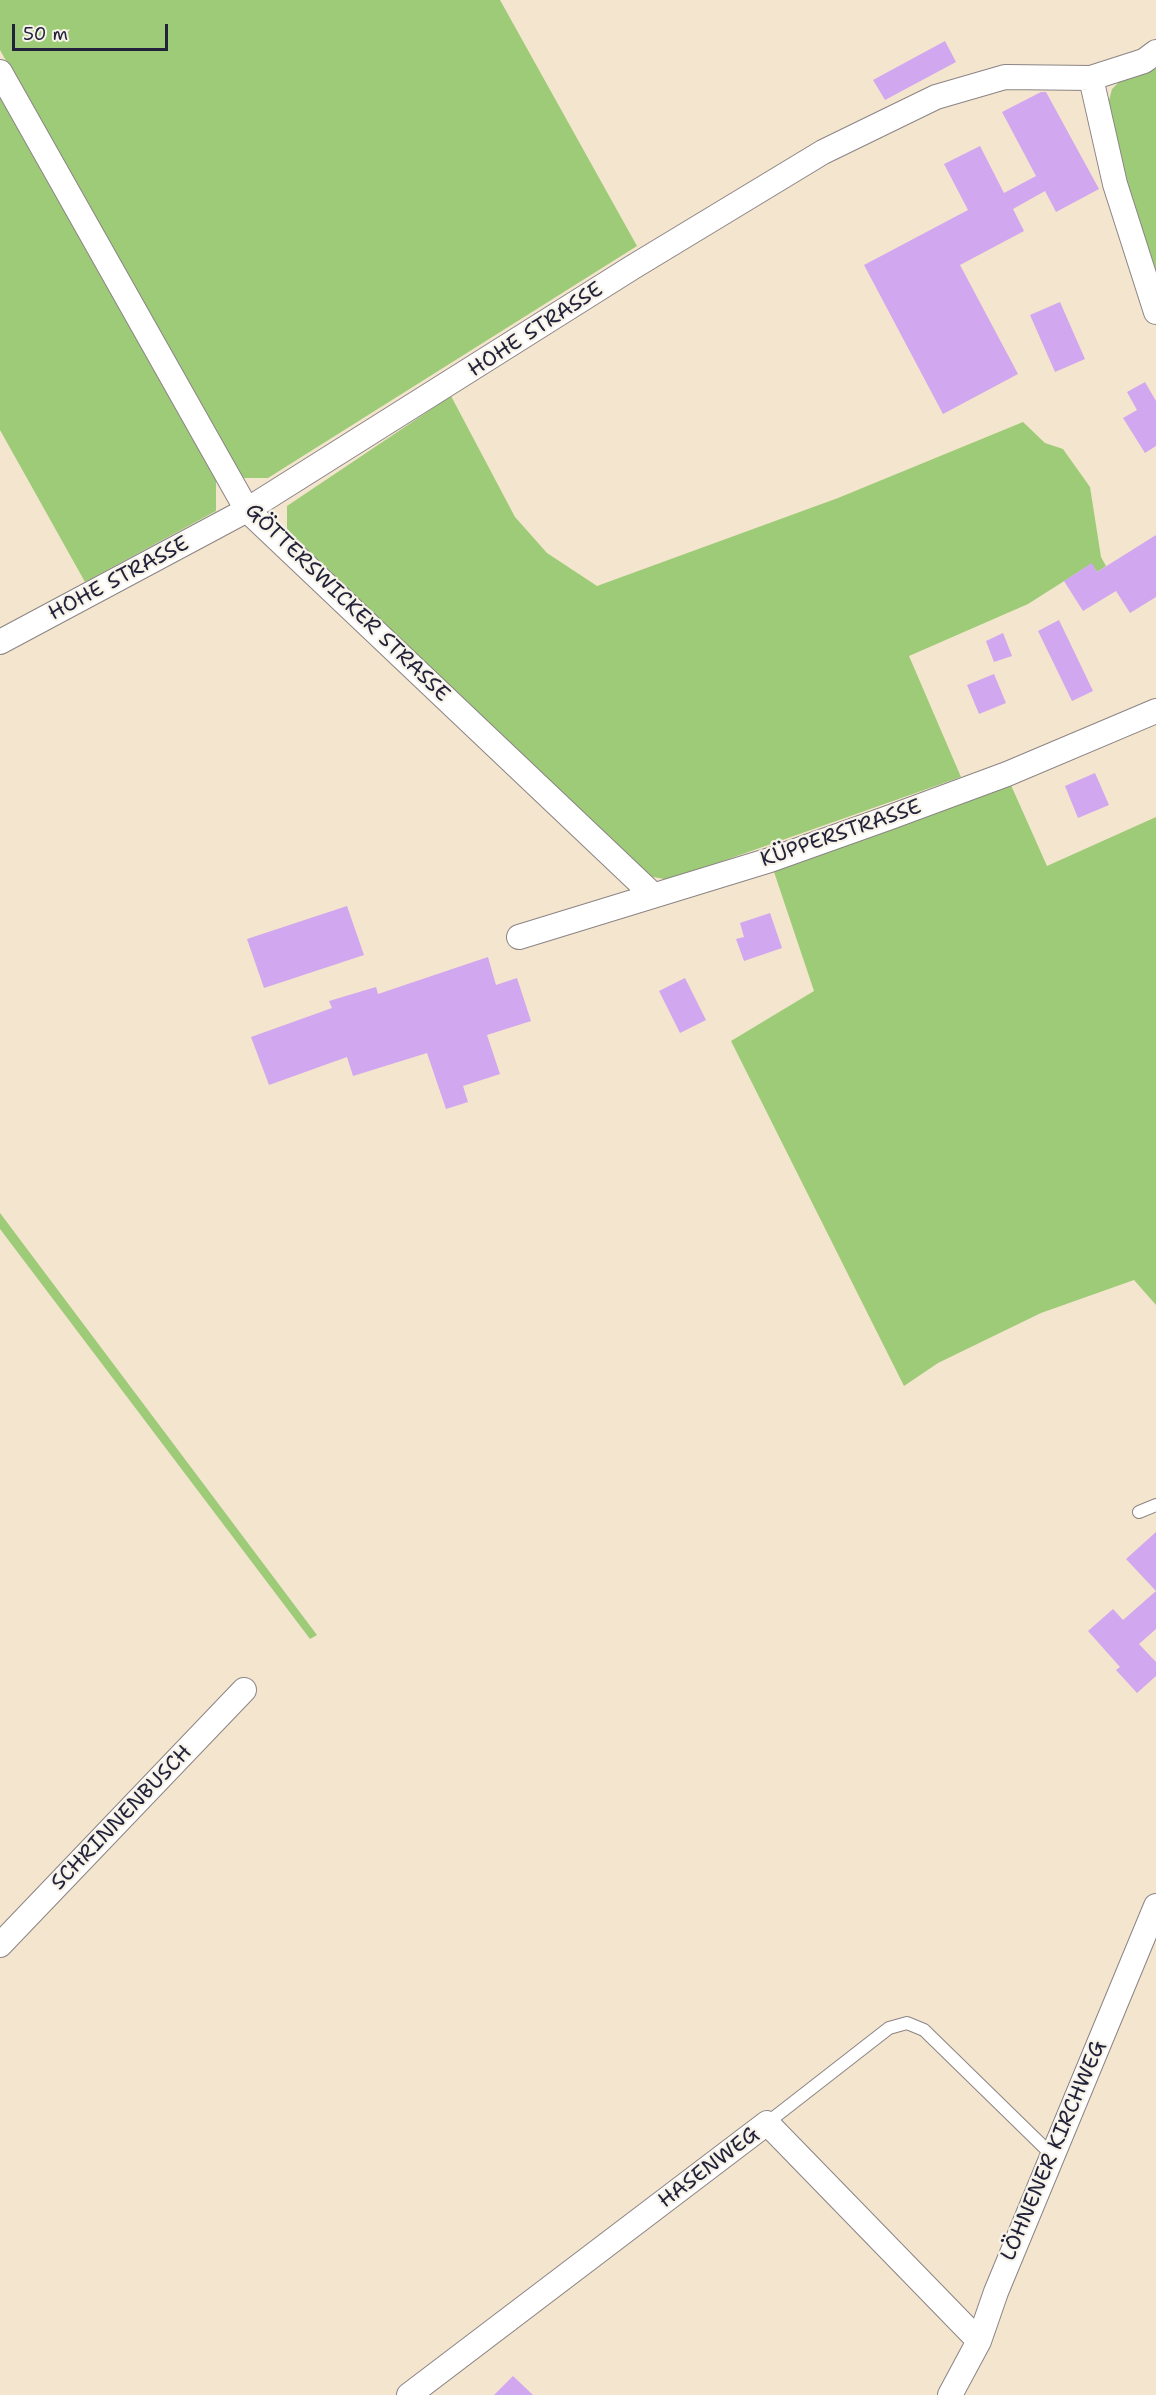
<!DOCTYPE html>
<html>
<head>
<meta charset="utf-8">
<style>
	body { margin:0 }
	#map { position:relative; width:1156px; height:2395px; overflow:hidden; background:#f4e5ce; font-family:"Shantell Sans",sans-serif }
	canvas { display:block }
	.scale { position:absolute; left:12px; top:24px; width:156px; height:27px; box-sizing:border-box; border:3px solid #22223b; border-top:0; padding-left:8px; font-size:18px; line-height:21px; white-space:nowrap; color:#22223b; -webkit-text-stroke:4px #f7f3e8; paint-order:stroke }
</style>
</head>
<body>
<div id="map">
<canvas width="1156" height="2395"></canvas>
<div class="scale">50 m</div>
</div>
<script>
const ctx = document.querySelector('canvas').getContext('2d');
ctx.lineJoin = 'round';
function fillPath(path, color) { ctx.fillStyle = color; ctx.fill(path, 'evenodd'); }
const poly = rows => new Path2D(rows.map(r => 'M' + r).join(''));
function trace(path, color, width, dash) { ctx.strokeStyle = color; ctx.lineWidth = width; ctx.lineCap = dash ? 'butt' : 'round'; ctx.setLineDash(dash || []); ctx.stroke(path); }
function label(font, color, halo, rows, align = 'center') {
  ctx.font = font + ' "Shantell Sans",sans-serif'; ctx.lineWidth = 4.5; ctx.setLineDash([]); ctx.textBaseline = 'middle'; ctx.strokeStyle = halo; ctx.fillStyle = color; for (const [text, x, y, turn = 0] of rows) {
    ctx.save(); ctx.translate(x, y); ctx.rotate((+turn || 0) * Math.PI / 180); ctx.textAlign = isNaN(turn) ? turn : align; if (halo) ctx.strokeText(text, 0, 0); ctx.fillText(text, 0, 0); ctx.restore();
  }
}
fillPath(poly([
	[0,0,500,0,637,246,268,478,241,478,0,50],
	[1156,57,1156,271,1121,162,1107,108,1112,89,1125,76],
	[0,95,216,478,216,511,85,582,0,430],
	[451,396,515,517,547,553,597,586,838,498,1023,422,1045,443,1063,449,1090,487,1101,557,1106,566,1097,572,1091,564,1028,604,909,656,961,777,669,880,648,876,287,530,287,506],
	[1010,783,1047,866,1156,817,1156,1305,1134,1280,1041,1313,938,1363,904,1386,731,1041,814,991,772,866],
	[0,1213,317,1635,310,1639,0,1229]
]), '#9ecb78');
fillPath(poly([
	[945,41,956,62,885,100,873,80],
	[1041,92,1046,92,1099,189,1056,212,1045,191,1013,209,1024,231,960,265,1018,374,943,414,864,265,968,210,944,164,980,146,1004,193,1036,176,1002,112],
	[1060,302,1085,359,1055,372,1030,315],
	[1145,382,1156,401,1156,446,1145,453,1123,418,1137,410,1127,392],
	[1156,535,1156,597,1130,613,1116,591,1083,611,1064,581,1092,563,1097,572],
	[1059,620,1093,691,1072,701,1038,631],
	[1003,633,1012,656,994,662,986,641],
	[994,674,1006,703,979,714,967,685],
	[1095,773,1109,805,1078,818,1065,786],
	[347,906,364,955,264,988,247,939],
	[770,913,782,948,744,961,736,939,744,937,740,923],
	[488,957,496,985,517,978,531,1021,487,1035,500,1074,463,1086,468,1102,446,1109,427,1053,353,1076,347,1057,269,1085,251,1037,332,1008,329,1001,376,987,378,994],
	[685,978,706,1020,680,1033,659,991],
	[1156,1532,1156,1629,1139,1644,1156,1662,1156,1676,1137,1693,1116,1670,1120,1667,1088,1631,1113,1609,1123,1620,1156,1591,1126,1559],
	[513,2376,533,2395,494,2395]
]), '#d1a7ef');
const service = poly([
	[1139,1512,1156,1505],
	[767,2123,889,2028,907,2023,924,2030,1053,2156]
]);
const minor = poly([
	[0,72,247,510,653,895],
	[1091,78,1115,184,1156,312],
	[0,642,247,510,633,267,823,152,936,97,1005,77,1091,78,1144,61,1156,52],
	[519,937,770,860,888,818,1007,774,1156,711],
	[0,1945,244,1690],
	[409,2395,767,2123,979,2341],
	[950,2395,979,2341,996,2292,1156,1906]
]);
trace(service, '#8b8484', 14);
trace(minor, '#8b8484', 26);
trace(service, '#fff', 12);
trace(minor, '#fff', 24);
label('21px', '#22223b', '#f7f3e8', [
	["HOHE STRASSE",536,330,-33],
	["HOHE STRASSE",119,579,-28],
	["GÖTTERSWICKER STRASSE",347,603,44],
	["KÜPPERSTRASSE",841,834,-19],
	["SCHRINNENBUSCH",122,1818,-46],
	["LÖHNENER KIRCHWEG",1054,2151,-67],
	["HASENWEG",709,2168,-37]
]);
</script>
</body>
</html>
